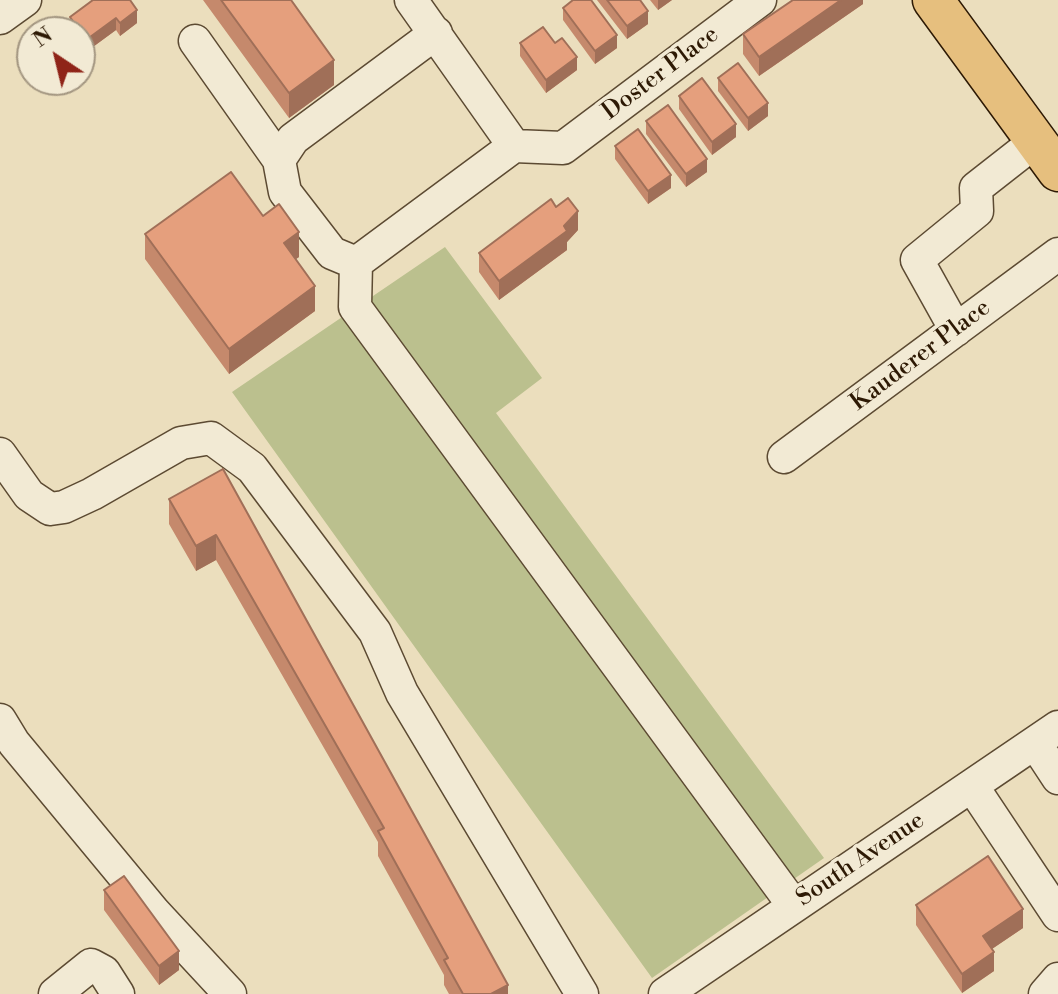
<!DOCTYPE html>
<html>
<head>
<meta charset="utf-8">
<style>
	body { margin:0 }
	#map { position:relative; width:1058px; height:994px; overflow:hidden; background:#ebdebd; font-family:"Libre Bodoni",serif }
	canvas { display:block }
	.north { position:absolute; left:16px; top:16px; width:80px; height:80px; box-sizing:border-box; background:#f2ead4; border:2px solid #a39681; border-radius:50%; rotate:325deg; font-size:22px; font-weight:700; line-height:32px; text-align:center; color:#2d1904 }
	.north::after { content:''; display:block; margin:auto; width:28px; height:36px; background:#8f2418; clip-path:polygon(50% 0,100% 100%,50% 72%,0 100%) }
</style>
</head>
<body>
<div id="map">
<canvas width="1058" height="994"></canvas>
<div class="north">N</div>
</div>
<script>
const ctx = document.querySelector('canvas').getContext('2d');
ctx.lineJoin = 'round';
function fillPath(path, color) { ctx.fillStyle = color; ctx.fill(path, 'evenodd'); }
const poly = rows => new Path2D(rows.map(r => 'M' + r).join(''));
function trace(path, color, width, dash) { ctx.strokeStyle = color; ctx.lineWidth = width; ctx.lineCap = dash ? 'butt' : 'round'; ctx.setLineDash(dash || []); ctx.stroke(path); }
function label(font, color, halo, rows, align = 'center') {
  ctx.font = font + ' "Libre Bodoni",serif'; ctx.lineWidth = 7; ctx.setLineDash([]); ctx.textBaseline = 'middle'; ctx.strokeStyle = halo; ctx.fillStyle = color; for (const [text, x, y, turn = 0] of rows) {
    ctx.save(); ctx.translate(x, y); ctx.rotate((+turn || 0) * Math.PI / 180); ctx.textAlign = isNaN(turn) ? turn : align; if (halo) ctx.strokeText(text, 0, 0); ctx.fillText(text, 0, 0); ctx.restore();
  }
}
fillPath(poly([
	[445,247,542,378,496,413,824,858,652,978,232,392]
]), '#bbc08e');
const minor = poly([
	[0,18,25,0],
	[195,41,279,160,285,192,332,253,356,263,514,146,411,0],
	[514,146,563,148,760,0],
	[279,160,293,139,436,33],
	[356,263,355,307,794,906],
	[956,330,917,260,977,211,976,188,1036,141],
	[0,454,29,495,50,509,64,507,92,494,181,443,211,438,252,468,375,632,402,693,582,994],
	[784,457,1058,254],
	[0,720,14,743,154,912,230,994],
	[1035,743,1058,778],
	[972,786,1058,915],
	[55,994,91,965,104,972,118,994],
	[665,994,1058,727],
	[1045,994,1058,979]
]);
const major = poly([
	[933,0,1058,171]
]);
trace(minor, '#5c4a32', 35);
trace(major, '#2d1904', 43);
trace(minor, '#f2ead4', 32);
trace(major, '#e6bf7e', 40);
fillPath(poly([
	[93,0,137,23,120,36,116,30,86,52,80,44,80,32,71,32,70,30,70,17],
	[203,0,291,0,334,85,289,118],
	[597,0,640,0,648,24,627,39],
	[650,0,672,0,658,10],
	[863,0,863,4,759,76,743,54,743,34],
	[563,8,617,48,595,64,563,20],
	[520,43,577,70,546,93,520,56],
	[718,78,768,116,748,131,718,91],
	[679,96,736,137,712,155,679,109],
	[646,121,707,172,686,187,646,134],
	[615,146,671,188,648,204,615,159],
	[263,216,299,257,295,259,315,311,229,374,145,259,145,234],
	[578,230,567,242,567,250,499,300,479,272,479,253],
	[223,469,508,994,449,994,444,985,444,975,378,856,378,842,216,560,196,571,169,524,169,499],
	[104,890,179,970,159,985,104,910],
	[916,905,1023,928,992,949,994,971,962,993,916,925]
]), '#c5896c');
fillPath(poly([
	[658,0,672,0,658,10],
	[841,0,863,0,863,4,759,76,759,57],
	[137,10,137,23,120,36,120,23],
	[648,11,648,24,627,39,627,26],
	[116,18,116,30,86,52,86,40],
	[617,35,617,48,595,64,595,51],
	[577,57,577,70,546,93,546,80],
	[334,60,334,85,289,118,289,93],
	[768,103,768,116,748,131,748,118],
	[736,124,736,137,712,155,712,142],
	[707,159,707,172,686,187,686,174],
	[671,175,671,188,648,204,648,191],
	[578,211,578,230,567,242,567,250,499,300,499,281,564,226],
	[299,232,299,257,284,268,284,243],
	[315,286,315,311,229,374,229,349],
	[216,535,216,560,196,571,196,546],
	[1023,909,1023,928,983,955,983,936],
	[179,951,179,970,159,985,159,966],
	[994,952,994,971,962,993,962,974],
	[508,985,508,994,491,994]
]), '#a06f58');
const building = poly([
	[93,0,130,0,137,10,120,23,116,18,86,40,70,17,93,0],
	[221,0,291,0,334,60,289,93,221,0],
	[573,0,591,0,617,35,595,51,563,8,573,0],
	[607,0,640,0,648,11,627,26,607,0],
	[793,0,841,0,759,57,743,34,793,0],
	[543,27,555,43,562,38,577,57,546,80,520,43,543,27],
	[738,63,768,103,748,118,718,78,738,63],
	[702,78,736,124,712,142,679,96,702,78],
	[668,105,707,159,686,174,646,121,668,105],
	[638,129,671,175,648,191,615,146,638,129],
	[231,172,263,216,279,204,299,232,284,243,315,286,229,349,145,234,231,172],
	[568,198,578,211,564,226,567,231,499,281,479,253,551,199,556,207,568,198],
	[223,469,508,985,491,994,463,994,444,960,448,958,378,831,384,828,216,535,196,546,169,499,223,469],
	[988,856,1023,909,983,936,994,952,962,974,916,905,988,856],
	[124,876,179,951,159,966,104,890,124,876]
]);
fillPath(building, '#e59f7d');
trace(building, '#a06f58', 2);
label('24px', '#2d1904', '#f2ead4', [
	["Doster Place",661,74,-37],
	["Kauderer Place",921,356,-37],
	["South Avenue",861,860,-34]
]);
</script>
</body>
</html>
